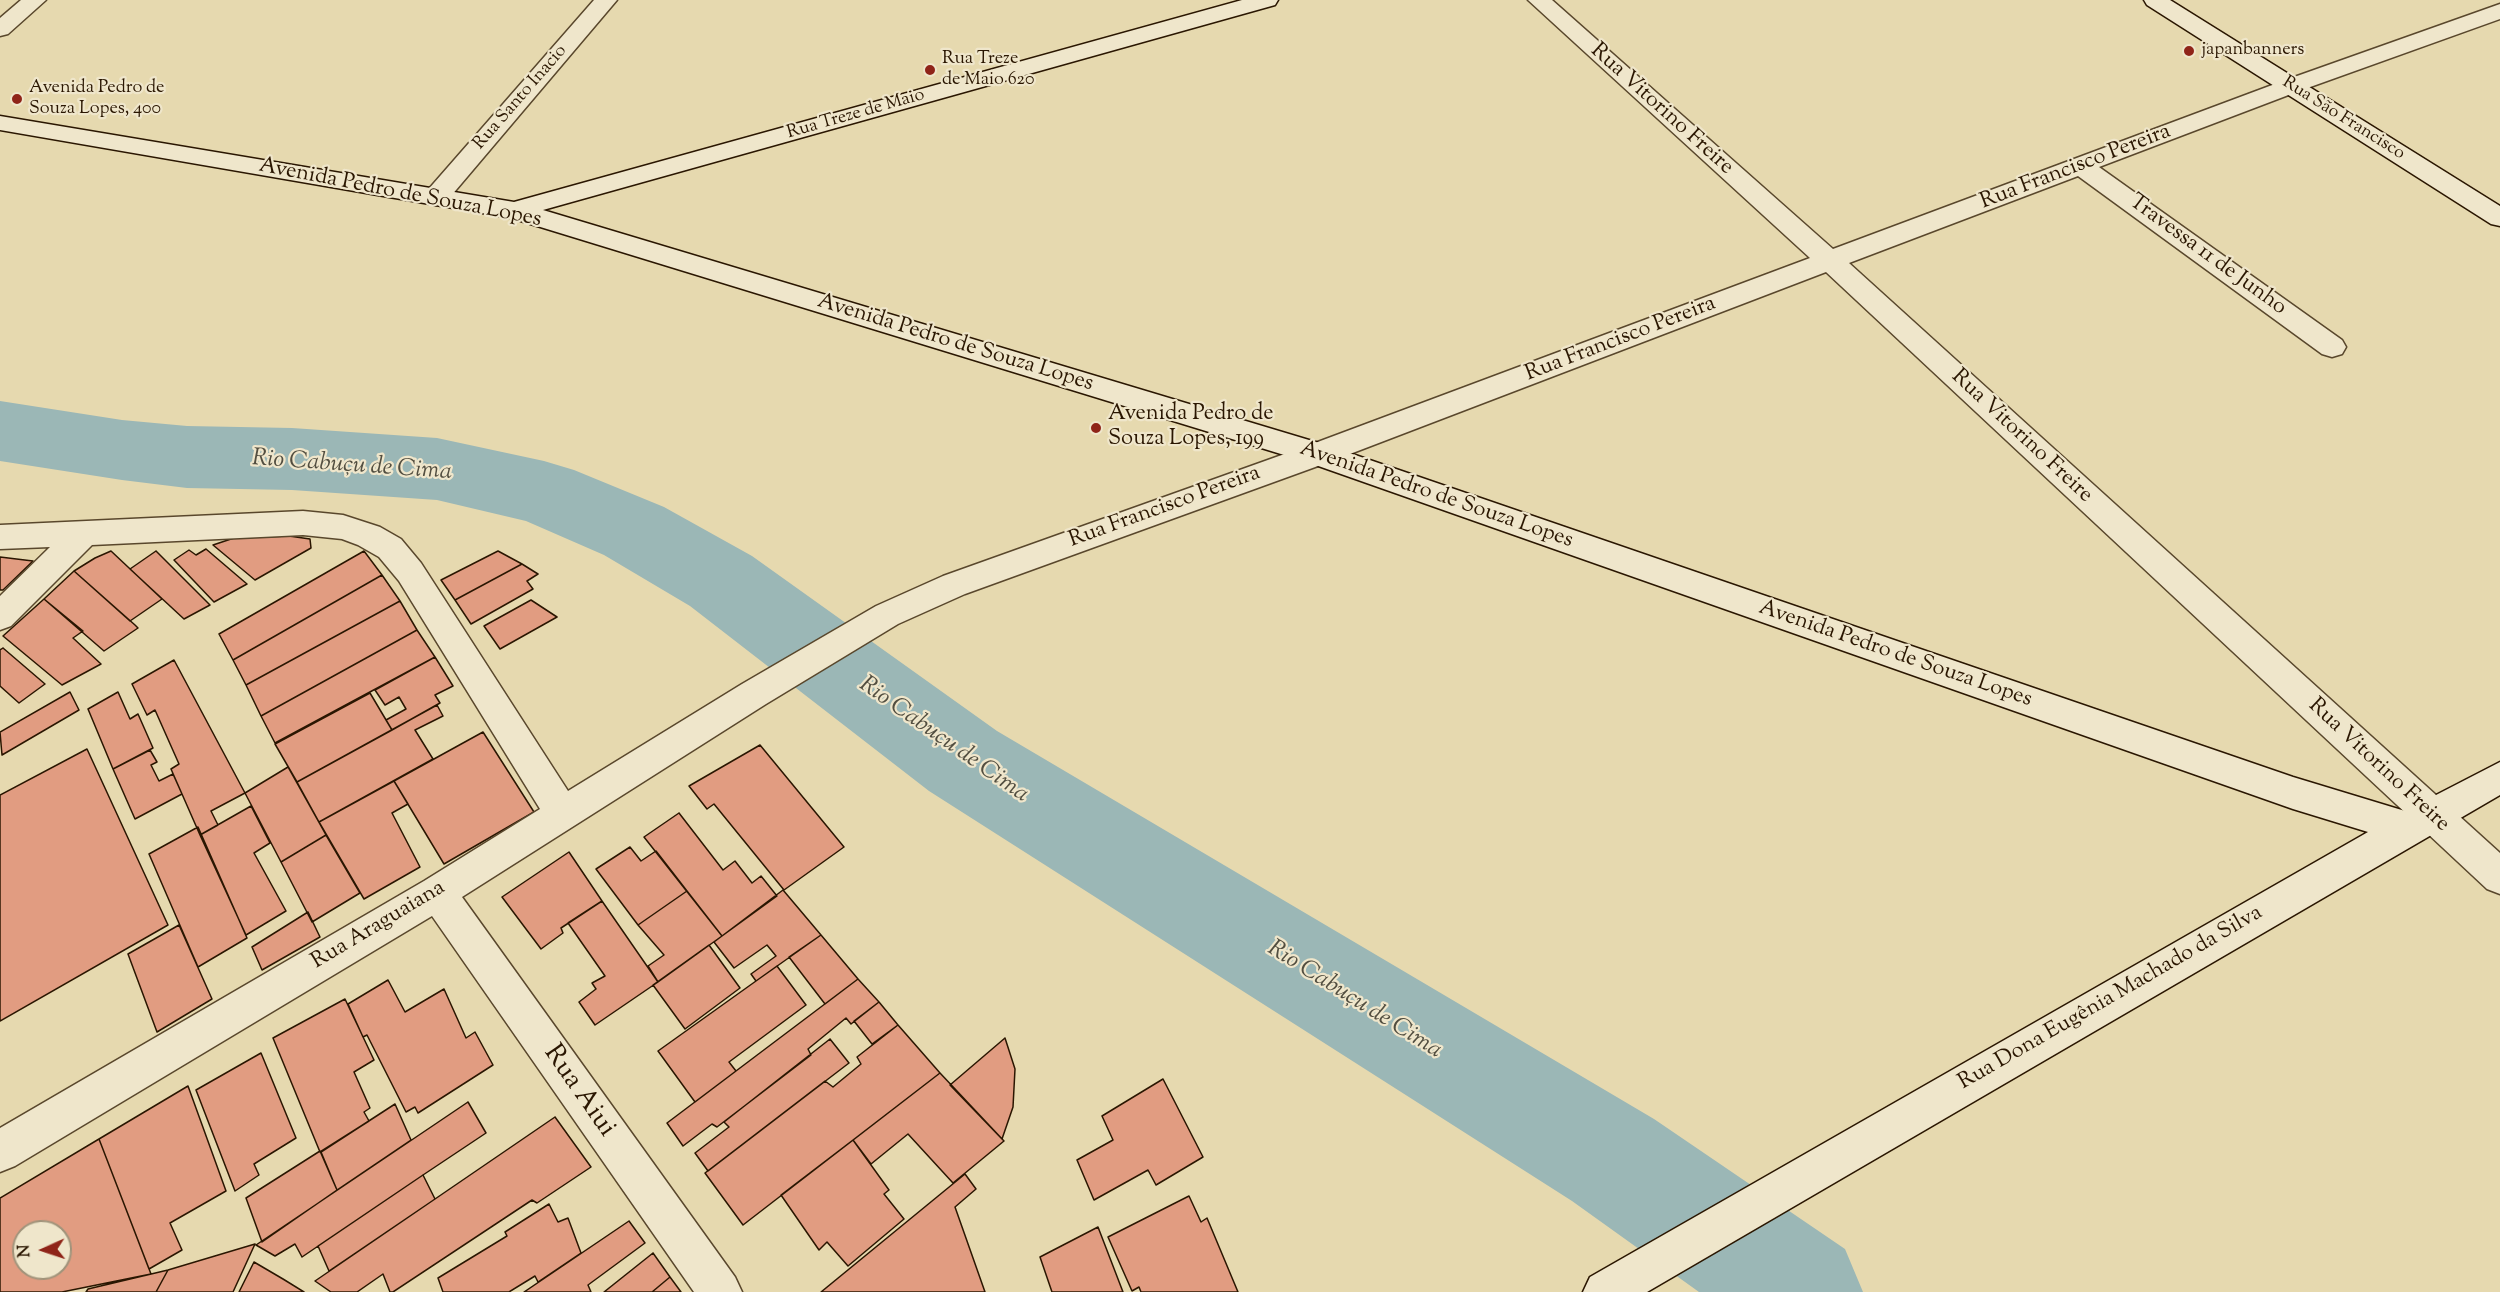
<!DOCTYPE html>
<html>
<head>
<meta charset="utf-8">
<style>
	body { margin:0 }
	#map { position:relative; width:2500px; height:1292px; overflow:hidden; background:#e6d9af; font-family:"Sorts Mill Goudy",serif }
	canvas { display:block }
	.north { position:absolute; left:12px; top:1220px; width:60px; height:60px; box-sizing:border-box; background:#efe6cb; border:2px solid #a0937a; border-radius:50%; rotate:267deg; font-size:16px; font-weight:700; line-height:24px; text-align:center; color:#2a1601 }
	.north::after { content:''; display:block; margin:auto; width:21px; height:27px; background:#8f2418; clip-path:polygon(50% 0,100% 100%,50% 72%,0 100%) }
</style>
</head>
<body>
<div id="map">
<canvas width="2500" height="1292"></canvas>
<div class="north">N</div>
</div>
<script>
const ctx = document.querySelector('canvas').getContext('2d');
ctx.lineJoin = 'round';
const poly = rows => new Path2D(rows.map(r => 'M' + r).join(''));
function fillPath(path, color) { ctx.fillStyle = color; ctx.fill(path, 'evenodd'); }
function trace(path, color, width, dash) { ctx.strokeStyle = color; ctx.lineWidth = width; ctx.lineCap = dash ? 'butt' : 'round'; ctx.setLineDash(dash || []); ctx.stroke(path); }
function label(font, color, halo, rows, align = 'center') {
  ctx.font = font + ' "Sorts Mill Goudy",serif'; ctx.lineWidth = 4.5; ctx.setLineDash([]); ctx.textBaseline = 'middle'; ctx.strokeStyle = halo; ctx.fillStyle = color; for (const [text, x, y, turn = 0] of rows) {
    ctx.save(); ctx.translate(x, y); ctx.rotate((+turn || 0) * Math.PI / 180); ctx.textAlign = isNaN(turn) ? turn : align; if (halo) ctx.strokeText(text, 0, 0); ctx.fillText(text, 0, 0); ctx.restore();
  }
}
fillPath(poly([
	[0,401,122,420,187,426,292,428,437,438,544,461,574,470,664,507,752,556,997,731,1654,1119,1845,1249,1863,1292,1699,1292,1572,1201,929,791,690,606,604,555,526,521,437,500,292,490,187,488,122,480,0,461,0,401]
]), '#9bb7b6');
const building = poly([
	[289,536,310,539,311,548,255,580,213,545,234,538,289,536],
	[206,549,247,584,214,602,174,560,189,550,196,555,206,549],
	[111,551,162,599,130,621,74,571,95,558,111,551],
	[156,551,210,605,184,619,130,569,156,551],
	[364,551,382,575,233,660,219,634,364,551],
	[498,551,522,564,455,600,441,580,498,551],
	[0,557,33,561,3,590,0,590,0,557],
	[522,564,538,574,527,581,533,589,471,624,455,600,522,564],
	[74,571,135,625,138,628,104,651,44,599,74,571],
	[382,575,400,601,246,685,233,660,382,575],
	[44,599,83,631,73,638,101,664,62,685,3,636,44,599],
	[531,600,557,617,500,649,484,626,531,600],
	[400,601,417,630,261,716,246,685,400,601],
	[417,630,435,657,275,743,261,716,417,630],
	[3,648,45,684,19,703,0,686,0,650,3,648],
	[435,657,453,686,435,695,440,703,392,730,386,720,406,709,399,697,385,705,375,690,435,657],
	[174,660,245,793,211,811,218,825,200,835,171,769,179,764,155,710,147,715,132,684,174,660],
	[70,692,79,710,2,755,0,732,70,692],
	[118,692,130,719,138,714,153,748,113,769,88,709,118,692],
	[370,693,392,730,297,782,275,744,370,693],
	[437,705,443,716,415,730,433,759,319,822,297,782,437,705],
	[483,732,534,812,444,864,394,781,483,732],
	[760,745,844,847,784,890,714,804,707,809,689,786,760,745],
	[87,749,168,925,0,1021,0,795,87,749],
	[150,750,157,762,151,765,159,781,173,774,182,794,135,819,113,769,150,750],
	[288,767,326,835,281,862,245,793,288,767],
	[394,781,408,804,392,813,420,867,364,899,319,822,394,781],
	[251,806,270,843,254,853,286,911,246,935,200,835,251,806],
	[679,813,723,870,735,861,752,883,761,876,777,896,722,936,644,837,679,813],
	[198,827,247,938,198,967,149,854,198,827],
	[326,835,360,893,312,922,281,862,326,835],
	[630,847,641,861,656,851,687,891,638,925,596,869,630,847],
	[569,852,602,901,561,928,563,933,541,949,502,897,569,852],
	[783,890,821,935,756,981,751,974,776,956,767,945,734,968,714,942,783,890],
	[687,891,722,936,658,982,648,966,664,955,638,925,687,891],
	[602,901,658,982,595,1025,579,1002,596,989,592,983,605,976,568,923,602,901],
	[308,912,320,937,262,970,252,947,308,912],
	[179,925,212,999,157,1032,128,954,179,925],
	[821,935,858,979,825,1004,789,957,821,935],
	[709,945,740,988,685,1029,653,985,709,945],
	[777,966,806,1005,729,1062,736,1071,695,1102,658,1051,777,966],
	[858,979,879,1002,851,1024,846,1018,808,1049,811,1055,717,1127,712,1124,683,1146,667,1123,858,979],
	[388,980,405,1012,444,989,466,1038,475,1032,493,1065,418,1113,415,1107,406,1112,367,1035,363,1037,348,1004,388,980],
	[345,999,374,1060,354,1072,370,1108,364,1112,369,1121,320,1152,273,1038,345,999],
	[879,1002,898,1025,872,1044,854,1021,879,1002],
	[898,1025,940,1073,743,1225,705,1173,825,1081,833,1087,861,1064,857,1057,898,1025],
	[1005,1038,1015,1069,1013,1107,1002,1139,950,1085,1005,1038],
	[830,1039,849,1063,708,1171,695,1153,729,1127,724,1122,830,1039],
	[261,1053,296,1138,254,1164,259,1175,235,1191,196,1090,261,1053],
	[940,1073,1004,1141,953,1183,908,1134,871,1164,853,1140,940,1073],
	[1163,1079,1203,1157,1156,1185,1148,1170,1094,1200,1077,1160,1113,1140,1102,1116,1163,1079],
	[188,1086,226,1191,170,1223,182,1250,149,1269,99,1139,188,1086],
	[468,1102,486,1133,423,1175,302,1257,295,1244,275,1256,256,1245,468,1102],
	[395,1104,411,1140,337,1190,321,1152,395,1104],
	[555,1117,591,1167,537,1203,532,1200,393,1292,390,1292,383,1274,357,1292,331,1292,315,1281,555,1117],
	[99,1139,151,1274,62,1292,0,1292,0,1198,99,1139],
	[24,1232,60,1232,60,1268,24,1268,24,1232],
	[853,1140,889,1190,884,1194,904,1219,848,1266,827,1242,819,1250,781,1195,853,1140],
	[320,1151,337,1190,262,1242,246,1198,320,1151],
	[965,1174,976,1189,955,1207,985,1292,821,1292,965,1174],
	[423,1175,435,1199,329,1271,318,1246,423,1175],
	[1189,1196,1201,1222,1207,1218,1238,1292,1141,1292,1139,1287,1132,1291,1108,1237,1189,1196],
	[549,1204,558,1222,568,1218,581,1253,538,1282,535,1276,509,1292,443,1292,438,1278,507,1236,505,1232,549,1204],
	[629,1221,645,1243,588,1285,591,1292,524,1292,629,1221],
	[1098,1227,1123,1292,1052,1292,1040,1257,1098,1227],
	[255,1244,233,1292,156,1292,168,1270,255,1244],
	[653,1253,670,1277,652,1292,604,1292,653,1253],
	[254,1262,283,1279,304,1292,239,1292,254,1262],
	[168,1270,156,1292,86,1292,88,1289,168,1270],
	[670,1277,681,1292,652,1292,670,1277]
]);
fillPath(building, '#e19c81');
trace(building, '#2a1601', 1.5);
const street = poly([
	[21,0,46,0,8,34,0,36,0,18,21,0],
	[594,0,617,0,445,203,436,205,427,203,423,197,427,191,594,0],
	[1528,0,1552,0,1833,249,2283,81,2500,4,2500,19,2299,91,2099,167,2342,340,2346,347,2342,354,2332,357,2322,354,2078,176,1849,263,2500,853,2500,894,2487,889,1826,272,1329,462,965,594,898,624,766,704,462,897,735,1277,742,1292,694,1292,432,916,15,1166,0,1172,0,1128,424,881,540,809,399,581,379,557,358,545,342,539,303,535,92,545,11,626,0,630,0,596,50,547,0,549,0,525,303,511,343,515,380,527,401,539,421,563,568,791,742,684,876,606,943,576,1307,446,1810,258,1528,0]
]);
const secondary = poly([
	[1242,0,1278,0,1275,5,543,210,1329,446,2293,777,2405,811,2500,762,2500,795,1647,1292,1583,1292,1590,1277,2368,832,2293,809,1307,462,511,218,0,130,0,116,514,202,1242,0],
	[2144,0,2170,0,2500,206,2500,226,2491,224,2147,5,2144,0]
]);
trace(street, '#59472c', 3);
trace(secondary, '#2a1601', 3);
fillPath(street, '#efe6cb');
fillPath(secondary, '#efe6cb');
for (const [x, y, r, color] of [
	[2189,51,6,"#8f2418"],
	[930,70,6,"#8f2418"],
	[17,99,6,"#8f2418"],
	[1096,428,6,"#8f2418"]
]) { const dot = new Path2D(); dot.arc(x, y, r, 0, 2 * Math.PI); ctx.fillStyle = color; ctx.fill(dot); trace(dot, '#efe6cb', 2); }
label('18px', '#2a1601', '#efe6cb', [
	["japanbanners",2201,51],
	["Rua Treze",942,60],
	["de Maio 620",942,81],
	["Avenida Pedro de",29,89],
	["Souza Lopes, 400",29,110]
], 'left');
label('18px', '#2a1601', '#efe6cb', [
	["Rua Santo Inacio",521,98,-49],
	["Rua Treze de Maio",856,115,-16],
	["Rua São Francisco",2343,119,32]
]);
label('22px', '#2a1601', '#efe6cb', [
	["Rua Vitorino Freire",1661,110,42],
	["Rua Francisco Pereira",2076,168,-21],
	["Avenida Pedro de Souza Lopes",400,194,11],
	["Travessa 11 de Junho",2207,256,36],
	["Rua Francisco Pereira",1621,340,-21],
	["Avenida Pedro de Souza Lopes",955,344,17],
	["Rua Vitorino Freire",2021,437,43],
	["Avenida Pedro de Souza Lopes",1436,496,19],
	["Rua Francisco Pereira",1165,508,-20],
	["Avenida Pedro de Souza Lopes",1895,655,19],
	["Rua Vitorino Freire",2378,766,43],
	["Rua Araguaiana",379,926,-31],
	["Rua Dona Eugênia Machado da Silva",2111,999,-30]
]);
label('22px', '#2a1601', '#efe6cb', [
	["Avenida Pedro de",1108,415],
	["Souza Lopes, 199",1108,440]
], 'left');
label('italic 24px', '#524e40', '#efe6cb', [
	["Rio Cabuçu de Cima",352,467,4],
	["Rio Cabuçu de Cima",943,741,35],
	["Rio Cabuçu de Cima",1354,1001,32]
]);
label('27px', '#2a1601', '#efe6cb', [
	["Rua Aiui",578,1092,55]
]);
</script>
</body>
</html>
